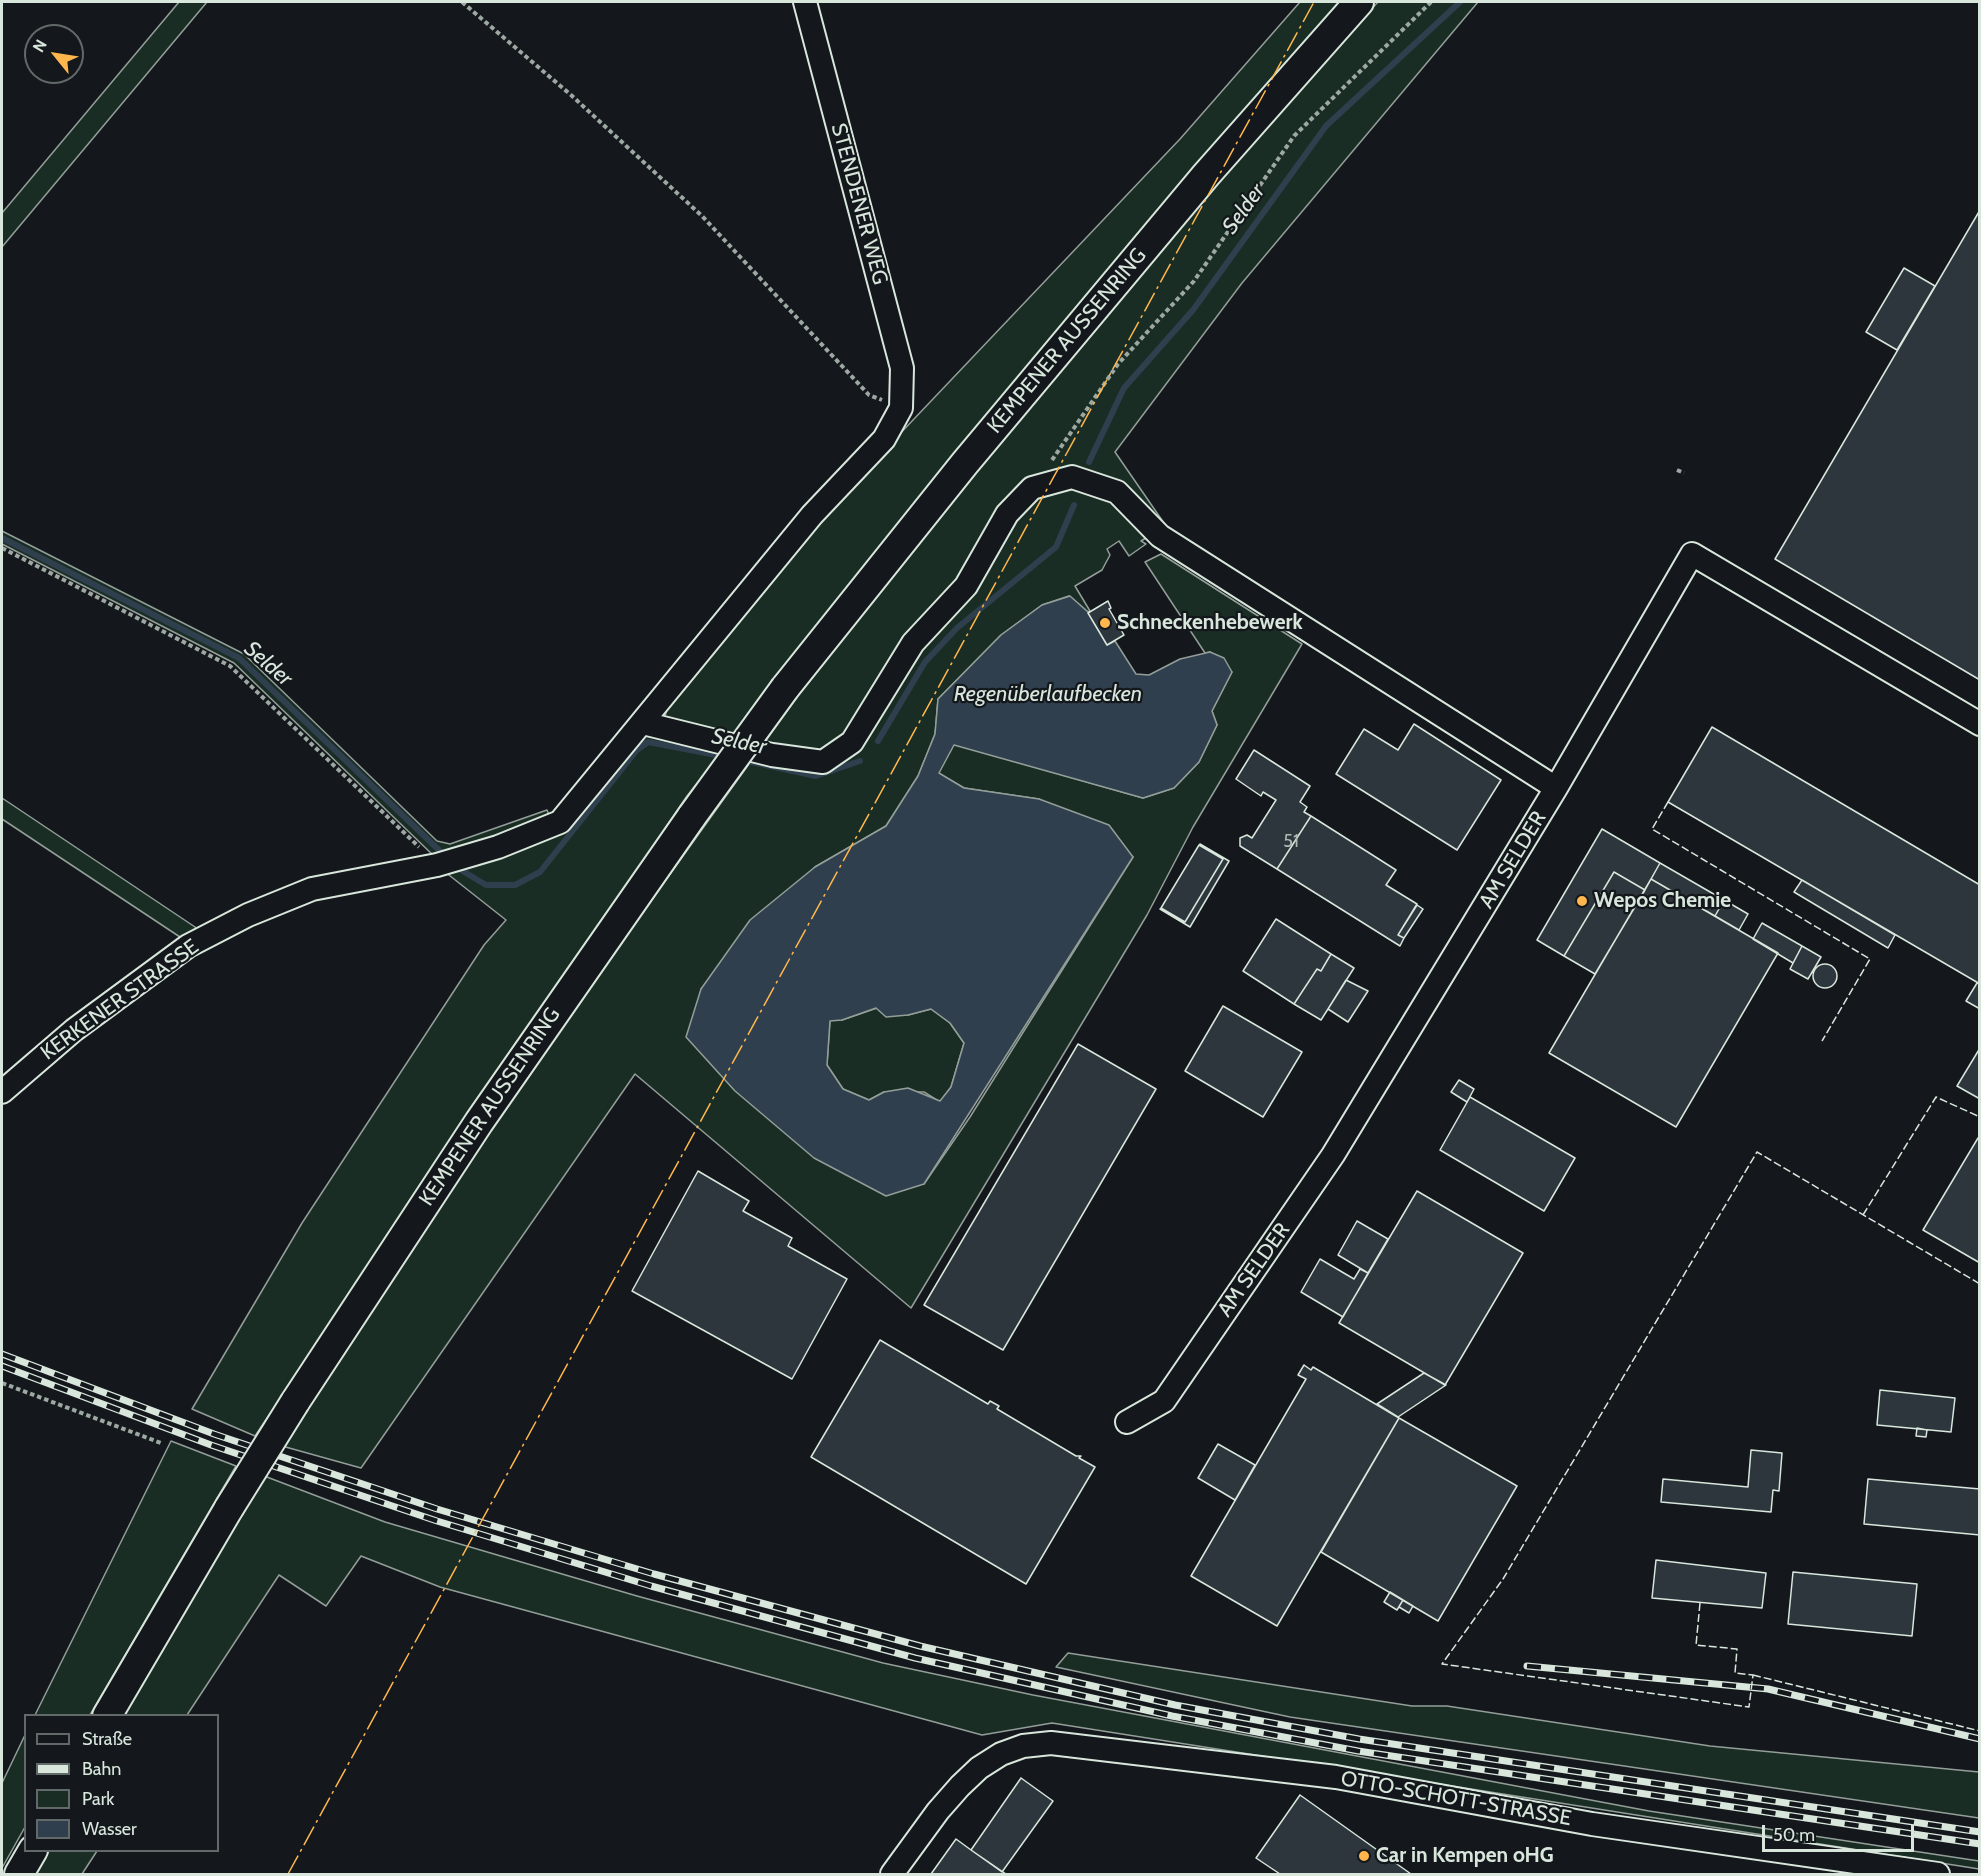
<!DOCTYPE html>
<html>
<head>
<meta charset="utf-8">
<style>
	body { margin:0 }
	#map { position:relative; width:1981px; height:1876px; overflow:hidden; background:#14181c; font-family:Cabin,sans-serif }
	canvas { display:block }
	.frame { position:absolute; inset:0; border:3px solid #d8e6dc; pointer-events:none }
	.legend { position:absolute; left:24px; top:1714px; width:195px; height:138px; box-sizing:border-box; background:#14181c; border:2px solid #626a69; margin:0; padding:8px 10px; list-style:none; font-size:18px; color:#d8e6dc }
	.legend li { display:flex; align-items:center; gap:12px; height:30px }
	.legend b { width:30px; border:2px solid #626a69 }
	.north { position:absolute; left:24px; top:24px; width:60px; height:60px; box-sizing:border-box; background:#14181c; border:2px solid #626a69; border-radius:50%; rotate:300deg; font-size:16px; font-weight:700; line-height:24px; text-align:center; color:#d8e6dc }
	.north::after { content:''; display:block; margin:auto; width:21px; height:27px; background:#ffb74d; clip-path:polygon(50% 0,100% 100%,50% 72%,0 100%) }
	.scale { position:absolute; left:1762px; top:1825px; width:152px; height:27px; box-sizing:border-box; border:3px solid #d8e6dc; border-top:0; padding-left:8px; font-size:18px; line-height:21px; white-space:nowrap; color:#d8e6dc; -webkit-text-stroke:4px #14181c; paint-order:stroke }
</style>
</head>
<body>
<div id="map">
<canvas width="1981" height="1876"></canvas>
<div class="frame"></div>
<ul class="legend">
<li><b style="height:8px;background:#14181c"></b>Straße</li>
<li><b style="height:8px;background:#d8e6dc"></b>Bahn</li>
<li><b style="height:16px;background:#1a2d24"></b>Park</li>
<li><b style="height:16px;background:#2f3f4d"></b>Wasser</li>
</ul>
<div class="north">N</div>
<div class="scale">50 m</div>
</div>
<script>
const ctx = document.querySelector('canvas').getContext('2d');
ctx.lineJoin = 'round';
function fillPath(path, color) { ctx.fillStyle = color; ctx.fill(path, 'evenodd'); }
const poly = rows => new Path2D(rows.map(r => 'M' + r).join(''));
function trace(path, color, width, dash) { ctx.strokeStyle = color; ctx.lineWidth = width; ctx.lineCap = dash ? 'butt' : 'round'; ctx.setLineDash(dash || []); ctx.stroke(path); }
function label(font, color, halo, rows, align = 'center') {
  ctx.font = font + ' Cabin,sans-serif'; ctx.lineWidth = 4.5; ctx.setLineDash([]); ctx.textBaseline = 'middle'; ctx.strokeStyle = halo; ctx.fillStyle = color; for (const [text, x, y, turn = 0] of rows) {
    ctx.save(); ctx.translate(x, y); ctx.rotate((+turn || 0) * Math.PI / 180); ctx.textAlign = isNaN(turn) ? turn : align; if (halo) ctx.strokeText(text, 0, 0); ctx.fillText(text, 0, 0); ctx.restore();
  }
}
const green = poly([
	[179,2,207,2,2,247,2,213,179,2],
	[1300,2,1346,2,731,739,683,729,665,716,672,694,818,520,1180,139,1300,2],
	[1378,2,1478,2,1242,283,1115,452,1166,526,1141,541,1146,544,1129,556,1119,541,1107,549,1110,555,1102,570,1075,586,1090,611,1088,612,1069,596,1042,605,1001,635,938,699,935,734,918,776,886,826,815,867,701,989,924,1184,970,1117,1133,857,1039,799,964,788,938,773,954,744,1143,798,1174,788,1199,762,1217,725,1212,711,1232,672,1210,652,1205,653,1145,562,1161,554,1302,644,1193,827,1147,915,911,1308,635,1074,361,1468,282,1446,533,1065,797,697,1025,409,1274,114,1378,2],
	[2,531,244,654,437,841,450,844,547,810,551,820,436,858,234,663,2,544,2,531],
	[660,735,724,750,687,796,255,1436,192,1409,302,1223,484,945,506,920,440,868,542,836,643,736,660,735],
	[2,798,204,933,186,941,2,819,2,798],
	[877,1008,908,1015,931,1009,950,1023,964,1043,951,1087,940,1102,924,1092,884,1092,869,1100,843,1089,827,1065,830,1020,842,1020,877,1008],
	[171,1441,236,1466,90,1715,35,1715,171,1441],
	[259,1474,385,1522,637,1596,883,1663,1033,1695,1649,1811,1979,1861,1979,1869,1052,1723,982,1735,440,1587,361,1556,326,1606,279,1575,187,1715,122,1716,259,1474],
	[1068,1653,1412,1706,1447,1706,1710,1746,1979,1772,1979,1818,1290,1717,1056,1667,1068,1653],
	[25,1735,25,1827,2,1868,2,1783,25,1735],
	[49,1851,97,1851,82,1874,36,1874,49,1851]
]);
fillPath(green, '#1a2d24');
trace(green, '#939e99', 1.5);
const water = poly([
	[1070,596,1088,612,1107,645,1115,641,1136,674,1149,675,1180,659,1210,652,1224,658,1232,672,1212,711,1217,725,1199,762,1174,788,1143,798,954,745,939,773,964,788,1039,799,1109,825,1133,857,924,1184,886,1196,814,1158,735,1091,686,1037,701,989,750,920,815,867,886,826,918,776,935,734,938,699,1001,635,1042,605,1070,596],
	[876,1008,886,1017,908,1015,931,1009,950,1023,964,1043,951,1087,940,1101,908,1088,884,1092,869,1100,843,1089,827,1065,830,1021,842,1020,876,1008]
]);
fillPath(water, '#2f3f4d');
trace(water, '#939e99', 1.5);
trace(poly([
	[1089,462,1124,388,1193,310,1326,126,1460,2],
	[2,538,239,658,442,853],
	[878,741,925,662,957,628,1056,547,1074,505],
	[742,760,816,776,860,761],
	[461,870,486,885,515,885,540,872,637,750,648,742,727,757]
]), '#2f3f4d', 6);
const building = poly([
	[1980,210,1980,680,1775,559,1980,210],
	[1904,268,1935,286,1897,350,1866,332,1904,268],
	[1108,601,1111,608,1109,609,1124,635,1107,645,1088,613,1108,601],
	[1414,724,1501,780,1457,850,1336,774,1364,729,1398,750,1414,724],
	[1712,727,1980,885,1980,984,1668,802,1712,727],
	[1254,750,1310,786,1300,802,1307,807,1304,812,1311,816,1277,869,1240,846,1240,838,1247,835,1252,838,1276,800,1263,792,1261,796,1236,779,1254,750],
	[1311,816,1396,870,1386,885,1417,904,1398,935,1404,938,1400,946,1277,869,1311,816],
	[1602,829,1660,863,1645,890,1614,872,1564,956,1537,940,1602,829],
	[1200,844,1229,861,1190,927,1160,909,1185,922,1223,859,1200,844],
	[1199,845,1223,859,1185,922,1161,908,1199,845],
	[1660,863,1724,900,1715,916,1651,879,1660,863],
	[1614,872,1645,890,1595,974,1564,956,1614,872],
	[1651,879,1778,953,1676,1127,1549,1053,1651,879],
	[1802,880,1895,935,1888,948,1794,892,1802,880],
	[1724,900,1748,914,1739,930,1715,916,1724,900],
	[1417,905,1423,909,1404,938,1398,935,1417,905],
	[1276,919,1331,954,1321,971,1317,969,1294,1004,1243,971,1276,919],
	[1762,923,1802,946,1793,963,1753,939,1762,923],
	[1802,946,1821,957,1808,979,1790,969,1802,946],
	[1331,954,1354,968,1321,1020,1294,1004,1317,969,1321,971,1331,954],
	'1813 976a12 12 0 1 1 24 0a12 12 0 1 1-24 0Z',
	[1346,980,1368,991,1348,1022,1328,1009,1346,980],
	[1977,983,1980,984,1980,1009,1966,1001,1977,983],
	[1223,1006,1302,1052,1263,1117,1185,1071,1223,1006],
	[1078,1044,1156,1089,1003,1350,924,1305,1078,1044],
	[1980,1048,1980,1099,1957,1086,1980,1048],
	[1459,1080,1474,1089,1467,1102,1451,1092,1459,1080],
	[1470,1097,1575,1158,1544,1211,1440,1150,1470,1097],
	[1978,1138,1980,1139,1980,1263,1923,1230,1978,1138],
	[698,1171,749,1201,743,1211,792,1238,788,1246,847,1279,792,1379,632,1291,698,1171],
	[1417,1191,1523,1253,1445,1385,1339,1323,1417,1191],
	[1357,1221,1388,1239,1368,1273,1338,1255,1357,1221],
	[1320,1259,1354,1279,1360,1269,1368,1273,1343,1317,1301,1292,1320,1259],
	[880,1340,988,1404,990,1401,999,1406,997,1409,1076,1456,1081,1456,1079,1458,1095,1467,1026,1584,811,1457,880,1340],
	[1304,1365,1311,1370,1313,1367,1399,1418,1277,1626,1191,1576,1306,1379,1298,1375,1304,1365],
	[1424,1373,1446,1385,1398,1417,1377,1404,1424,1373],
	[1880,1390,1955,1398,1951,1432,1877,1425,1880,1390],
	[1399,1418,1517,1486,1438,1621,1321,1552,1399,1418],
	[1917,1428,1927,1430,1926,1437,1916,1436,1917,1428],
	[1218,1444,1255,1465,1235,1500,1198,1478,1218,1444],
	[1751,1450,1782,1453,1779,1491,1773,1490,1771,1512,1661,1502,1663,1479,1748,1487,1751,1450],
	[1868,1479,1980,1489,1980,1535,1864,1524,1868,1479],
	[1656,1560,1766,1573,1762,1608,1652,1598,1656,1560],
	[1793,1572,1917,1584,1912,1636,1788,1624,1793,1572],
	[1390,1592,1403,1600,1397,1610,1384,1602,1390,1592],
	[1403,1600,1413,1606,1409,1613,1399,1607,1403,1600],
	[1021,1778,1053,1801,1002,1872,971,1850,1021,1778],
	[1300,1795,1411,1874,1280,1874,1256,1858,1300,1795],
	[956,1839,971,1850,1006,1874,931,1874,956,1839]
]);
fillPath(building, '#2c363c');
trace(building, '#d8e6dc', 1.5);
const minor = poly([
	[643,723,772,755,823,762,852,742,913,643,966,586,1007,514,1032,488,1072,477,1117,492,1160,536,1556,788],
	[2,1092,74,1030,188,946,248,915,312,889,437,865,498,847,560,822,812,515,884,439,901,408,902,368,805,2],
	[1127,1422,1164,1401,1333,1155,1556,788,1692,554,1980,724],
	[892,1874,938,1811,960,1786,979,1768,1001,1754,1023,1746,1051,1743,1336,1777,1592,1824,1938,1874]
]);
const major = poly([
	[785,688,965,463,1206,175,1359,2],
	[295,1402,479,1122,692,816],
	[107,1716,229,1508],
	[19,1874,33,1850]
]);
trace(minor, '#d8e6dc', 26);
trace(major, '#d8e6dc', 32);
trace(poly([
	[462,2,571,95,702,216,869,395,882,400],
	[1052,460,1118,364,1194,281,1294,136,1431,2],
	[1677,470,1684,473],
	[2,548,230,666,419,847],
	[2,1383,161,1443]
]), '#9da8a2', 4, [4.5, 3]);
trace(minor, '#14181c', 22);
trace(major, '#14181c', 28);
const rail = poly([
	[2,1354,214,1434,437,1509,654,1574,920,1646,1175,1705,1359,1739,1980,1832],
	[2,1366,211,1445,437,1521,651,1586,915,1658,1172,1716,1358,1751,1980,1844],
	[1527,1666,1768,1689,1980,1739]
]);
trace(rail, '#d8e6dc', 7);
trace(rail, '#14181c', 4.5, [14]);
const majorBridge = poly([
	[692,816,785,688],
	[229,1508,295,1402]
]);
trace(majorBridge, '#d8e6dc', 32, []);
trace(majorBridge, '#14181c', 28);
trace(poly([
	[1668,802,1652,829,1870,959,1822,1041],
	[1863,1215,1936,1097,1980,1117],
	[1700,1603,1696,1645,1737,1649,1735,1673,1753,1675,1749,1707,1442,1664,1503,1579,1757,1152,1980,1284],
	[1753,1675,1980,1731]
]), '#d8e6dc', 1.5, [8, 3]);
trace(poly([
	[288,1874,1314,2]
]), '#ffb74d', 1.5, [21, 4.5, 3, 4.5]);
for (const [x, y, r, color] of [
	[1105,623,6,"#ffb74d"],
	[1582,901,6,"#ffb74d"],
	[1364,1856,6,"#ffb74d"]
]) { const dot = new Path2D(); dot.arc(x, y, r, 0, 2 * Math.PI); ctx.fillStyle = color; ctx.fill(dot); trace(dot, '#14181c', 2); }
label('18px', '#adbab4', null, [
	["51",1291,842]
]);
label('21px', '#d8e6dc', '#14181c', [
	["STENDENER WEG",859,204,75],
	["KEMPENER AUSSENRING",1067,341,-50],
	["AM SELDER",1513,860,-59],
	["KERKENER STRASSE",120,1000,-36],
	["KEMPENER AUSSENRING",490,1107,-56],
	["AM SELDER",1254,1270,-55],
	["OTTO-SCHOTT-STRASSE",1456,1799,10]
]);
label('bold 21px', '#d8e6dc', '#14181c', [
	["Schneckenhebewerk",1117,623],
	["Wepos Chemie",1594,901],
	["Car in Kempen oHG",1376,1856]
], 'left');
label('italic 22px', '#d8e6dc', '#14181c', [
	["Selder",1244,209,-54],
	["Selder",268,664,41],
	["Regenüberlaufbecken",1048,695],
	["Selder",739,742,12]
]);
</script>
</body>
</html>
